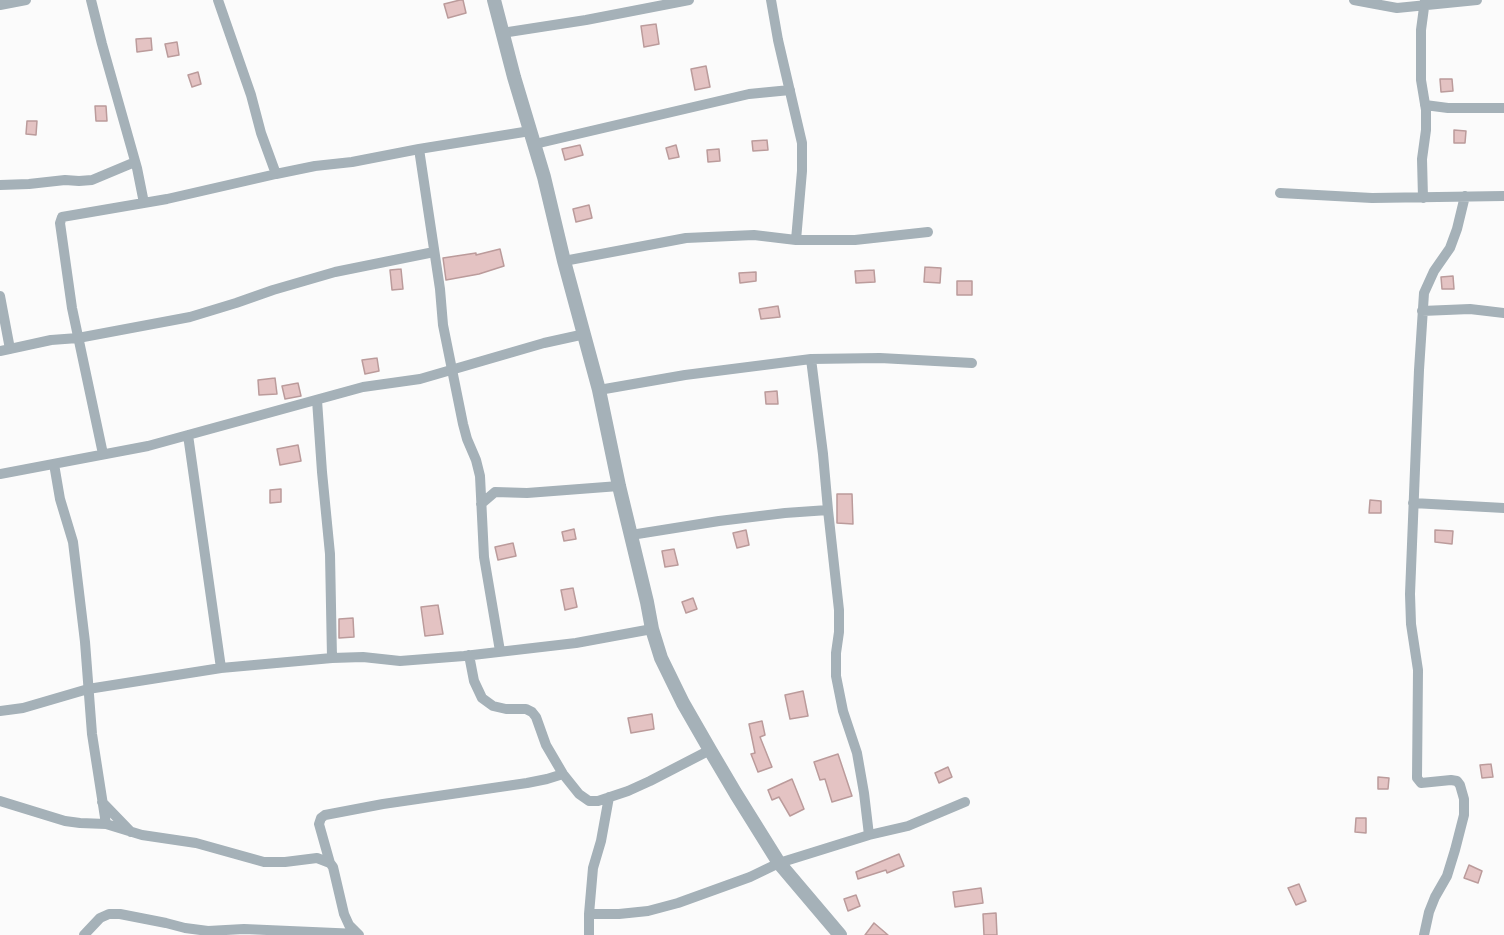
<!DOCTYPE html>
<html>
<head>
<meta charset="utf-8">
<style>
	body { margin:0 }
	canvas { display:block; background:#fbfbfb }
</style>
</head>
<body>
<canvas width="1504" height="935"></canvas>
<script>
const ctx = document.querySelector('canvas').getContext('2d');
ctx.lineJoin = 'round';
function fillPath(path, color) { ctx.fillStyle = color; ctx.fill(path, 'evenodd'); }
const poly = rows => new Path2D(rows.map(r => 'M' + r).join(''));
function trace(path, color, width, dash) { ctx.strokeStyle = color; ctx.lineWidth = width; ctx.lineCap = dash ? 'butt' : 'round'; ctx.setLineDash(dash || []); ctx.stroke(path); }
const building = poly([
	[460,0,463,0,466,13,448,18,444,4,460,0],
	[656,24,659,44,644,47,641,26,656,24],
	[151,38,152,50,137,52,136,39,151,38],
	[177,42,179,55,168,57,165,44,177,42],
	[706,66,710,87,695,90,691,69,706,66],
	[198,72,201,84,192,87,188,75,198,72],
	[1440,79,1452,79,1453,91,1441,92,1440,79],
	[95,106,106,106,107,121,96,121,95,106],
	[27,121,37,121,36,135,26,134,27,121],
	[1454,130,1466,131,1465,143,1454,143,1454,130],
	[767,140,768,150,753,151,752,141,767,140],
	[580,145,583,155,565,160,562,149,580,145],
	[676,145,679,157,669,159,666,148,676,145],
	[719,149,720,161,708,162,707,150,719,149],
	[589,205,592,218,576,222,573,209,589,205],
	[500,249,504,266,479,274,446,280,443,258,476,253,476,255,500,249],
	[925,267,941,268,940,283,924,282,925,267],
	[401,269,403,289,392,290,390,270,401,269],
	[874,270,875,282,856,283,855,271,874,270],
	[756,272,756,281,740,283,739,273,756,272],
	[1453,276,1454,289,1442,289,1441,277,1453,276],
	[957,281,972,281,972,295,957,295,957,281],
	[778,306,780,317,761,319,759,309,778,306],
	[377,358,379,371,365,374,362,360,377,358],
	[275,378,277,394,259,395,258,380,275,378],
	[298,383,301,396,285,399,282,386,298,383],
	[777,391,778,404,766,404,765,392,777,391],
	[298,445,301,461,280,465,277,449,298,445],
	[281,489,281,502,270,503,270,490,281,489],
	[837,494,852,494,853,524,837,523,837,494],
	[1370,500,1381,501,1381,513,1369,513,1370,500],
	[574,529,576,539,564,541,562,532,574,529],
	[746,530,749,545,737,548,733,533,746,530],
	[1435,530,1453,531,1452,544,1435,542,1435,530],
	[513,543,516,556,498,560,495,547,513,543],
	[674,549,678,565,665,567,662,551,674,549],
	[573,588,577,607,565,610,561,590,573,588],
	[693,598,697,609,686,613,682,602,693,598],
	[438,605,443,634,425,636,421,607,438,605],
	[353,618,354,637,339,638,339,619,353,618],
	[803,691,808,716,790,719,785,695,803,691],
	[652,714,654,729,631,733,628,718,652,714],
	[762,721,765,735,760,737,772,767,758,772,751,754,755,753,749,724,762,721],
	[838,754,852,796,832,802,825,779,820,780,814,762,838,754],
	[1491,764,1493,777,1482,778,1480,765,1491,764],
	[948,767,952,777,939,783,935,773,948,767],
	[1378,777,1389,778,1388,789,1378,789,1378,777],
	[792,779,804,809,790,816,779,797,772,800,768,790,792,779],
	[1356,818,1366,818,1366,833,1355,832,1356,818],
	[899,854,904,866,887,873,886,870,858,879,856,872,899,854],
	[1469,865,1482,871,1478,883,1464,878,1469,865],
	[1299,884,1306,901,1296,905,1288,888,1299,884],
	[981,888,983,903,955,907,953,892,981,888],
	[856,895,860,906,848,911,844,899,856,895],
	[996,913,997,935,984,935,983,914,996,913],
	[874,923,888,935,865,935,874,923]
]);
fillPath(building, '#e4c3c3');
trace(building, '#bb9b9b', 1.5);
trace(poly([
	[91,0,102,44,137,168,144,203],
	[218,0,251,95,261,133,276,174],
	[771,0,778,40,802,143,802,171,796,240],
	[1354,0,1397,8,1477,0],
	[0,5,26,0],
	[502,33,586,20,689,0],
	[1425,105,1448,108,1504,108],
	[535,144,749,94,790,90],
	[419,149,440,289,443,325,463,424,467,439,476,460,480,476,484,557,500,651],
	[0,185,29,184,65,180,79,181,92,180,135,162],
	[1280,193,1372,198,1504,196],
	[1423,198,1422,159,1426,130,1426,110,1421,80,1421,30,1425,0],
	[564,261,686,238,754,235,796,240,855,240,928,232],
	[0,296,10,349],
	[1422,311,1470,309,1504,313],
	[0,351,51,340,78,338,190,317,236,303,273,290,335,272,434,252],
	[811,359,823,454,828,510,839,610,839,632,836,653,836,676,843,711,857,753,864,793,869,835],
	[599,390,685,375,811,359,880,358,972,363],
	[317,400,322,472,330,554,332,658],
	[188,435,221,668],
	[103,454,72,308,60,223,62,217,167,199,276,174,315,166,352,162,419,149,530,131],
	[54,464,60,499,73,542,85,642,92,734,106,824],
	[0,474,148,446,363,387,420,379,544,343,585,334],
	[1413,503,1504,508],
	[481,504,495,492,527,493,619,486],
	[631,535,719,521,785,513,828,510],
	[469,655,474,681,482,698,493,706,506,709,526,709,532,712,536,717,546,745,563,774,579,794,589,801,598,801,628,791,650,781,710,750],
	[0,711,23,708,88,689,221,668,332,658,363,657,400,661,464,656,576,643,652,629],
	[0,801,65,821,80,823,106,824,142,835,196,843,264,862,285,862,317,858,330,863],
	[102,802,131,832],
	[589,914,619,914,648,911,678,903,750,877,779,863,869,835,908,826,965,802],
	[84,935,100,918,109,914,120,914,166,923,185,928,208,931,244,929,358,934],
	[359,935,349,925,344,914,333,867,330,863,319,824,321,818,325,815,383,804,527,783,547,779,563,774],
	[589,935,589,914,593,868,601,841,609,797],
	[1424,935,1429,912,1435,897,1447,876,1455,850,1464,815,1464,799,1460,785,1457,781,1451,780,1421,783,1417,778,1418,670,1411,624,1410,594,1419,370,1424,293,1434,271,1450,248,1457,229,1465,196]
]), '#a5b1b8', 10);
trace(poly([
	[494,0,514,77,544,177,564,261,599,390,619,486,647,602,652,629,661,658,683,703,710,750,736,794,779,863,840,935]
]), '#a5b1b8', 14);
</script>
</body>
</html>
